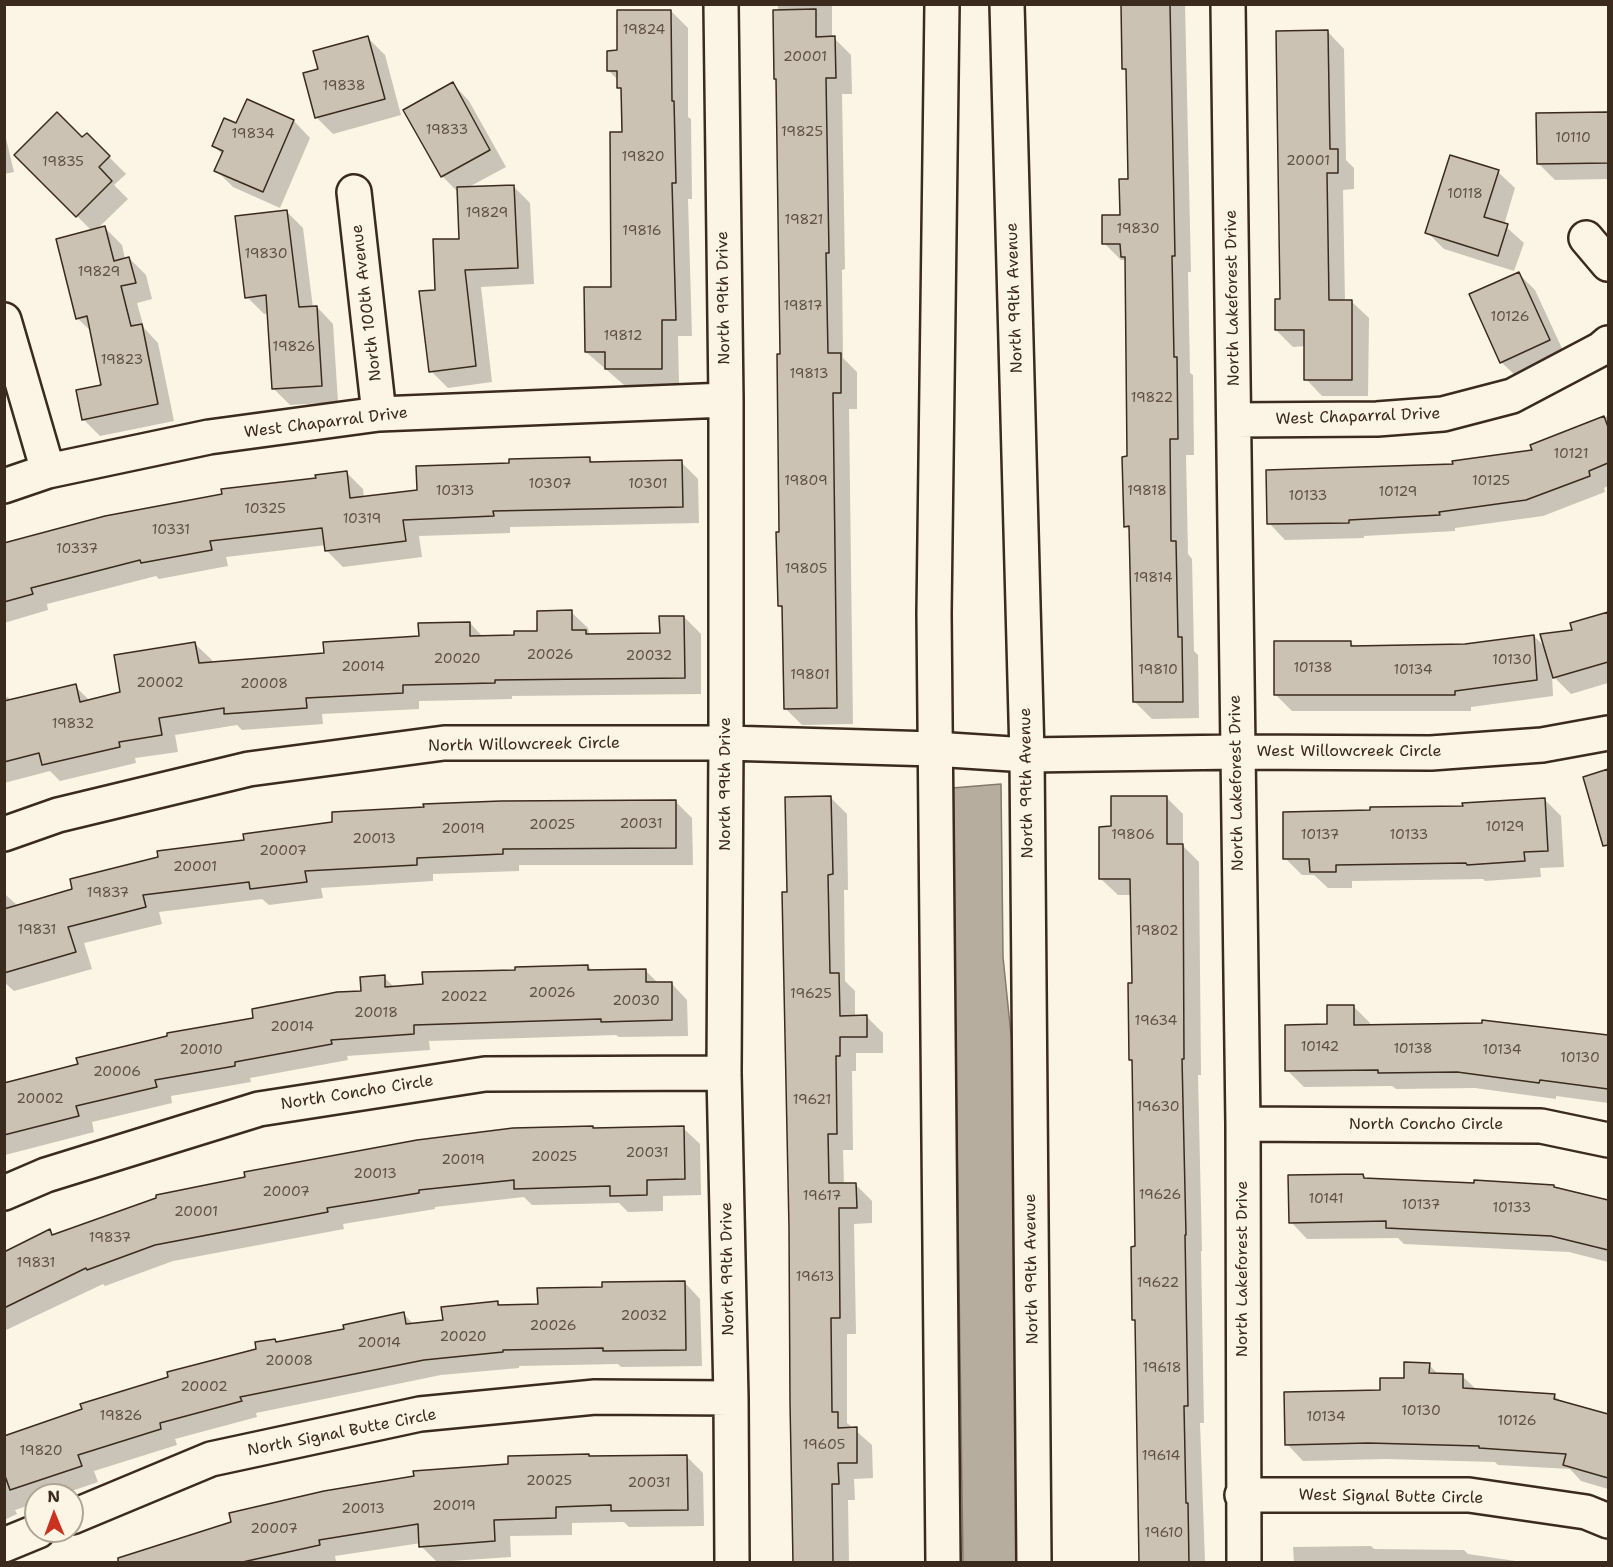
<!DOCTYPE html>
<html>
<head>
<meta charset="utf-8">
<style>
	body { margin:0 }
	#map { position:relative; width:1613px; height:1567px; overflow:hidden; background:#fcf5e5; font-family:"Shantell Sans",sans-serif }
	canvas { display:block }
	.frame { position:absolute; inset:0; border:6px solid #3b2a1e; pointer-events:none }
	.north { position:absolute; left:24px; top:1483px; width:60px; height:60px; box-sizing:border-box; background:#fcf5e5; border:2px solid #afa495; border-radius:50%; rotate:359deg; font-size:16px; font-weight:700; line-height:24px; text-align:center; color:#3b2a1e }
	.north::after { content:''; display:block; margin:auto; width:21px; height:27px; background:#c8321e; clip-path:polygon(50% 0,100% 100%,50% 72%,0 100%) }
</style>
</head>
<body>
<div id="map">
<canvas width="1613" height="1567"></canvas>
<div class="frame"></div>
<div class="north">N</div>
</div>
<script>
const ctx = document.querySelector('canvas').getContext('2d');
ctx.lineJoin = 'round';
function fillPath(path, color) { ctx.fillStyle = color; ctx.fill(path, 'evenodd'); }
const poly = rows => new Path2D(rows.map(r => 'M' + r).join(''));
function trace(path, color, width, dash) { ctx.strokeStyle = color; ctx.lineWidth = width; ctx.lineCap = dash ? 'butt' : 'round'; ctx.setLineDash(dash || []); ctx.stroke(path); }
function label(font, color, halo, rows, align = 'center') {
  ctx.font = font + ' "Shantell Sans",sans-serif'; ctx.lineWidth = 5; ctx.setLineDash([]); ctx.textBaseline = 'middle'; ctx.strokeStyle = halo; ctx.fillStyle = color; for (const [text, x, y, turn = 0] of rows) {
    ctx.save(); ctx.translate(x, y); ctx.rotate((+turn || 0) * Math.PI / 180); ctx.textAlign = isNaN(turn) ? turn : align; if (halo) ctx.strokeText(text, 0, 0); ctx.fillText(text, 0, 0); ctx.restore();
  }
}
const water = poly([
	[1001,784,1003,957,1014,1064,1020,1562,963,1562,952,788,1001,784]
]);
fillPath(water, '#b7ad9e');
trace(water, '#85796b', 1.5);
fillPath(poly([
	[778,4,838,4,832,5,832,38,834,38,851,55,852,94,842,94,845,269,842,270,843,358,857,372,857,409,849,409,853,724,802,725,785,708,784,610,779,606,781,356],
	[1123,4,1185,4,1191,272,1188,272,1190,373,1193,375,1194,455,1186,455,1188,554,1192,559,1194,651,1198,655,1199,718,1152,719,1135,702,1131,532,1125,526,1129,458,1126,260,1121,260,1104,243,1121,217,1129,180,1127,72,1124,68],
	[671,11,688,28,688,117,691,119,692,199,688,199,692,336,678,336,679,385,624,385,586,352,612,288,623,133,623,91,619,87,618,80,609,71,619,52],
	[1328,32,1344,49,1346,160,1354,168,1354,189,1343,190,1345,302,1352,302,1369,318,1368,396,1322,396,1306,379,1306,346,1293,347,1276,330],
	[368,38,385,55,401,115,333,134,316,117,320,70],
	[453,84,469,101,506,167,467,188,513,186,530,203,534,284,481,287,492,382,448,388,431,371,436,291,461,240,459,193,442,176],
	[1608,113,1608,179,1555,180,1539,164,1538,114],
	[294,121,310,138,280,208,233,187,216,170,223,155,214,146,237,125],
	[4,130,14,172,4,174],
	[87,135,126,174,114,185,128,199,96,230,105,228,122,245,125,259,129,258,146,275,152,299,137,303,144,328,158,343,174,421,100,436,83,419,103,386,92,332,77,318,92,231,16,155,82,139],
	[1498,172,1515,188,1504,225,1524,243,1514,271,1444,249,1427,232],
	[286,211,303,228,313,308,317,307,333,324,338,402,290,405,273,388,269,313,264,314,247,297],
	[1519,274,1535,290,1566,357,1518,378,1501,362],
	[1608,416,1608,486,1604,488,1605,492,1543,516,1455,528,1455,531,1364,536,1364,538,1285,540,1269,523,1455,465,1534,452,1531,446],
	[590,459,594,463,681,462,698,479,699,523,510,527,510,533,419,536,422,557,343,567,326,550,326,545,226,557,228,566,159,579,156,576,47,604,48,610,4,623,4,544,346,472,363,489,364,498,419,491],
	[571,612,588,628,590,636,661,635,684,617,701,634,701,694,512,696,512,699,419,701,419,709,322,714,323,724,242,730,237,725,175,735,178,752,135,758,136,763,60,781,50,771,4,783,4,698,8,697,11,701,75,686,90,701,122,693,195,644,212,660,212,663,325,655,420,638,470,623,483,637,515,636,538,632],
	[1608,613,1608,683,1571,694,1552,675,1553,696,1471,707,1471,711,1292,711,1276,695,1350,642,1355,647,1465,645,1534,636,1546,648,1573,631,1571,624],
	[1608,770,1608,844,1602,838,1584,778],
	[1166,797,1183,814,1183,846,1199,862,1201,1075,1198,1075,1202,1251,1201,1251,1204,1423,1200,1423,1205,1562,1140,1562,1137,1323,1133,1320,1137,1248,1133,1062,1131,1059,1133,984,1132,895,1118,895,1101,879,1113,828],
	[831,798,847,814,848,890,844,890,845,981,855,991,855,1017,867,1017,883,1033,883,1053,856,1053,856,1071,852,1071,853,1150,843,1150,844,1185,856,1185,872,1201,872,1223,854,1224,856,1334,847,1334,847,1423,872,1445,873,1478,854,1479,855,1500,848,1500,849,1562,795,1562,788,894],
	[1544,799,1561,816,1564,867,1540,868,1541,877,1485,881,1483,879,1352,881,1352,888,1328,888,1314,875,1302,875,1285,858,1464,807],
	[675,801,692,818,693,865,519,865,519,871,433,874,433,881,321,888,323,898,269,905,262,899,159,912,162,924,84,943,92,969,14,991,4,982,4,895,6,895,18,906],
	[588,966,593,971,645,970,658,983,671,983,687,1000,688,1036,619,1037,616,1035,429,1041,430,1050,347,1056,348,1060,250,1078,251,1082,171,1096,172,1103,92,1122,94,1132,5,1155,6,1160,4,1161,4,1084,362,992,384,977,395,988,424,986,517,971],
	[1353,1006,1370,1023,1370,1027,1483,1025,1484,1021,1608,1037,1608,1103,1556,1096,1556,1099,1475,1088,1396,1089,1392,1086,1304,1087,1287,1070,1329,1026],
	[683,1128,700,1144,701,1195,663,1196,663,1211,628,1212,619,1203,532,1205,524,1197,435,1207,435,1209,343,1224,344,1229,173,1261,105,1286,103,1284,4,1331,4,1255,49,1231,54,1236],
	[1363,1176,1367,1180,1555,1189,1608,1202,1608,1262,1569,1252,1404,1244,1398,1238,1307,1239,1291,1222],
	[684,1282,700,1299,702,1366,621,1367,618,1364,519,1366,519,1368,441,1375,256,1413,257,1417,175,1439,177,1445,94,1471,98,1482,60,1495,36,1495,36,1503,15,1510,17,1514,4,1520,4,1437,258,1350,275,1340,278,1343,346,1330,403,1313,414,1325,444,1321,498,1303,501,1306,539,1305,603,1288],
	[1429,1365,1439,1375,1462,1376,1477,1390,1554,1395,1561,1402,1608,1416,1608,1489,1581,1481,1570,1469,1498,1465,1495,1462,1386,1459,1303,1461,1287,1444,1405,1380],
	[588,1455,591,1458,686,1456,703,1473,704,1526,629,1527,624,1522,572,1523,572,1535,510,1536,511,1557,437,1562,421,1546,421,1543,335,1556,336,1561,329,1562,114,1562,145,1551,509,1465],
	[1371,1546,1374,1549,1464,1550,1468,1554,1522,1562,1294,1562,1293,1547]
]), '#0003');
const building = poly([
	[1121,4,1170,4,1175,256,1172,256,1174,357,1177,357,1178,439,1170,439,1171,541,1176,541,1178,637,1182,637,1183,702,1133,702,1129,526,1124,527,1122,457,1127,456,1125,257,1121,257,1120,244,1102,244,1102,215,1120,215,1119,179,1128,179,1126,69,1122,69,1121,4],
	[816,9,816,37,835,36,836,78,826,78,829,253,826,253,828,353,841,353,841,393,833,393,837,708,784,709,782,606,778,606,776,532,779,532,777,354,780,354,776,79,774,79,773,10,816,9],
	[617,10,671,10,672,101,674,101,676,183,672,183,676,320,662,320,662,369,605,369,605,352,585,352,584,287,611,287,610,132,622,132,621,88,617,88,617,71,607,71,607,51,617,50,617,10],
	[1328,30,1330,149,1338,149,1338,173,1327,173,1329,300,1352,300,1352,380,1304,380,1304,330,1275,330,1275,299,1280,299,1276,31,1328,30],
	[368,36,385,99,315,118,303,73,318,69,313,51,368,36],
	[453,82,490,150,441,177,403,110,453,82],
	[247,99,294,120,263,192,214,171,223,151,212,146,224,118,236,123,247,99],
	[57,112,82,137,87,133,110,156,99,167,112,181,76,217,14,155,57,112],
	[1608,112,1608,163,1537,164,1536,113,1608,112],
	[1450,155,1499,170,1484,217,1508,224,1498,256,1425,233,1450,155],
	[514,185,518,268,465,270,476,366,429,372,419,291,435,290,433,239,459,239,457,187,514,185],
	[287,210,299,307,317,306,322,386,272,389,266,295,245,298,235,216,287,210],
	[105,226,114,261,129,257,136,283,121,286,131,326,142,324,158,404,82,420,76,390,101,385,87,316,76,319,56,239,105,226],
	[1519,272,1550,340,1500,363,1469,294,1519,272],
	[1604,416,1608,427,1608,463,1589,471,1590,476,1526,500,1439,512,1440,515,1349,520,1349,523,1267,524,1266,470,1453,464,1452,461,1532,450,1530,445,1604,416],
	[590,457,590,462,682,460,683,507,493,511,494,516,403,520,406,541,325,551,322,528,210,541,212,550,141,563,140,560,31,588,33,594,4,602,4,543,105,516,222,494,221,489,316,478,315,475,347,471,350,498,417,490,416,466,509,463,509,459,590,457],
	[572,610,572,630,586,630,586,634,660,633,659,616,684,616,685,678,495,680,495,683,403,685,403,693,306,698,307,708,224,714,224,708,159,718,162,735,119,742,120,747,42,765,39,753,4,762,4,701,76,684,80,702,120,692,114,655,195,642,199,663,324,653,323,642,419,636,418,623,470,622,470,636,514,635,514,631,537,631,537,611,572,610],
	[1608,612,1608,662,1553,678,1540,634,1572,630,1570,623,1608,612],
	[1534,635,1537,680,1455,691,1455,695,1274,695,1274,641,1351,641,1351,646,1465,644,1534,635],
	[1608,769,1608,845,1603,846,1583,777,1608,769],
	[831,796,833,874,828,875,830,973,839,973,840,1016,867,1015,867,1037,840,1037,840,1056,836,1056,837,1134,828,1134,829,1183,856,1183,857,1208,839,1208,840,1318,831,1318,832,1412,838,1412,838,1428,857,1427,857,1463,838,1463,839,1484,832,1484,833,1563,793,1563,790,1403,789,1228,782,892,787,892,785,797,831,796],
	[1111,796,1167,796,1167,844,1183,844,1184,1059,1182,1059,1186,1235,1185,1235,1188,1406,1184,1406,1186,1503,1188,1503,1189,1563,1139,1563,1135,1320,1132,1320,1131,1247,1135,1246,1132,1060,1129,1060,1128,983,1132,983,1130,879,1099,879,1099,827,1111,826,1111,796],
	[1545,798,1548,851,1524,852,1525,861,1467,865,1466,863,1336,865,1336,872,1310,872,1309,859,1283,859,1283,812,1370,810,1370,807,1463,806,1462,803,1545,798],
	[676,800,676,848,503,849,503,854,417,858,417,865,305,871,307,882,250,889,249,882,143,895,146,907,68,927,76,952,4,973,4,909,72,889,70,879,158,857,157,851,244,840,243,834,332,822,332,812,424,807,423,804,501,801,676,800],
	[588,965,588,970,646,969,646,982,672,982,672,1020,601,1022,601,1019,414,1025,414,1034,331,1040,332,1044,235,1062,235,1066,155,1080,157,1087,76,1106,79,1116,4,1135,4,1083,78,1064,76,1058,167,1036,167,1033,253,1018,252,1009,337,992,361,991,360,977,385,975,385,987,423,984,422,972,515,970,515,967,588,965],
	[1327,1005,1354,1005,1354,1025,1482,1023,1482,1020,1608,1035,1608,1089,1540,1080,1539,1083,1457,1072,1378,1073,1378,1070,1285,1071,1285,1025,1327,1024,1327,1005],
	[593,1126,593,1128,684,1126,685,1179,647,1180,647,1195,610,1196,610,1186,514,1189,514,1180,419,1190,419,1193,327,1208,328,1212,155,1245,87,1270,86,1268,4,1308,4,1252,50,1229,52,1235,156,1198,156,1195,245,1177,244,1172,417,1140,513,1128,593,1126],
	[1363,1174,1364,1178,1474,1183,1474,1180,1554,1185,1554,1187,1608,1200,1608,1250,1551,1236,1386,1228,1386,1221,1289,1223,1288,1175,1363,1174],
	[685,1281,686,1350,603,1351,603,1348,503,1350,503,1352,424,1360,240,1397,242,1401,160,1423,161,1429,78,1455,82,1466,10,1490,4,1473,4,1436,82,1409,80,1404,168,1377,167,1372,256,1349,255,1342,275,1339,276,1342,344,1329,343,1325,404,1312,406,1324,443,1320,441,1307,498,1301,498,1305,538,1304,537,1288,602,1287,602,1282,685,1281],
	[1404,1362,1430,1363,1429,1373,1463,1374,1463,1388,1555,1394,1554,1399,1608,1414,1608,1478,1563,1465,1566,1454,1479,1448,1479,1446,1368,1443,1285,1445,1284,1392,1380,1390,1380,1378,1404,1378,1404,1362],
	[589,1454,589,1456,687,1455,688,1510,611,1511,611,1505,556,1507,556,1518,494,1520,495,1541,419,1547,418,1524,319,1540,320,1545,238,1563,118,1563,118,1558,231,1522,229,1513,324,1491,414,1476,413,1471,508,1464,508,1456,589,1454]
]);
fillPath(building, '#ccc2b3');
trace(building, '#3b2a1e', 1.5);
const minor = poly([
	[721,4,726,400,726,743,724,1073,731,1398,732,1562],
	[1228,4,1243,1124,1244,1562],
	[354,192,379,414],
	[1586,238,1608,264],
	[4,320,48,471],
	[1235,420,1377,419,1443,414,1512,396,1601,349,1608,343],
	[4,486,48,471,209,437,379,414,726,400],
	[4,834,58,815,249,769,444,743,726,743,934,749,1027,755,1237,752,1431,753,1542,745,1608,733],
	[1243,1124,1541,1126,1608,1140],
	[4,1193,46,1175,259,1109,485,1074,724,1073],
	[1242,1495,1469,1495,1586,1512,1608,1521],
	[72,1517,211,1459,420,1414,595,1397,731,1398],
	[4,1545,38,1531]
]);
const major = poly([
	[942,4,934,613,943,1562],
	[1007,4,1027,755,1034,1562]
]);
trace(minor, '#3b2a1e', 38);
trace(major, '#3b2a1e', 38);
trace(minor, '#fcf5e5', 33);
trace(major, '#fcf5e5', 33);
label('14px', '#5f5043', null, [
	["19824",644,30],
	["20001",805,57],
	["19838",344,86],
	["19833",447,130],
	["19825",802,132],
	["19834",253,134],
	["10110",1573,138],
	["19820",643,157],
	["20001",1308,161],
	["19835",63,162],
	["10118",1465,194],
	["19829",487,213],
	["19821",804,220],
	["19830",1138,229],
	["19816",642,231],
	["19830",266,254],
	["19829",99,272],
	["19817",803,306],
	["10126",1510,317],
	["19812",623,336],
	["19826",294,347],
	["19823",122,360],
	["19813",809,374],
	["19822",1152,398],
	["10121",1571,454],
	["19809",806,481],
	["10125",1491,481],
	["10307",550,484],
	["10301",648,484],
	["10313",455,491],
	["19818",1147,491],
	["10129",1398,492],
	["10133",1308,496],
	["10325",265,509],
	["10319",362,519],
	["10331",171,530],
	["10337",77,549],
	["19805",806,569],
	["19814",1153,578],
	["20026",550,655],
	["20032",649,656],
	["20020",457,659],
	["10130",1512,660],
	["20014",363,667],
	["10138",1313,668],
	["19810",1158,670],
	["10134",1413,670],
	["19801",810,675],
	["20002",160,683],
	["20008",264,684],
	["19832",73,724],
	["20031",641,824],
	["20025",552,825],
	["10129",1505,827],
	["20019",463,829],
	["19806",1133,835],
	["10137",1320,835],
	["10133",1409,835],
	["20013",374,839],
	["20007",283,851],
	["20001",195,867],
	["19837",108,893],
	["19831",37,930],
	["19802",1157,931],
	["20026",552,993],
	["19625",811,994],
	["20022",464,997],
	["20030",636,1001],
	["20018",376,1013],
	["19634",1156,1021],
	["20014",292,1027],
	["10142",1320,1047],
	["10138",1413,1049],
	["20010",201,1050],
	["10134",1502,1050],
	["10130",1580,1058],
	["20006",117,1072],
	["20002",40,1099],
	["19621",812,1100],
	["19630",1158,1107],
	["20031",647,1153],
	["20025",554,1157],
	["20019",463,1160],
	["20013",375,1174],
	["20007",286,1192],
	["19626",1160,1195],
	["19617",822,1196],
	["10141",1326,1199],
	["10137",1421,1205],
	["10133",1512,1208],
	["20001",196,1212],
	["19837",110,1238],
	["19831",36,1263],
	["19613",815,1277],
	["19622",1158,1283],
	["20032",644,1316],
	["20026",553,1326],
	["20020",463,1337],
	["20014",379,1343],
	["20008",289,1361],
	["19618",1162,1368],
	["20002",204,1387],
	["10130",1421,1411],
	["19826",121,1416],
	["10134",1326,1417],
	["10126",1517,1421],
	["19605",824,1445],
	["19820",41,1451],
	["19614",1161,1456],
	["20025",549,1481],
	["20031",649,1483],
	["20019",454,1506],
	["20013",363,1509],
	["20007",274,1529],
	["19610",1164,1533]
]);
label('16px', '#3b2a1e', '#fcf5e5', [
	["North 99th Drive",724,298,-91],
	["North 99th Avenue",1015,298,-92],
	["North Lakeforest Drive",1233,298,-91],
	["North 100th Avenue",367,303,-97],
	["West Chaparral Drive",1358,417,-2],
	["West Chaparral Drive",326,423,-7],
	["North Willowcreek Circle",524,745,-1],
	["West Willowcreek Circle",1349,752],
	["North 99th Avenue",1027,783,-91],
	["North Lakeforest Drive",1237,783,-91],
	["North 99th Drive",726,784,-90],
	["North Concho Circle",357,1093,-9],
	["North Concho Circle",1426,1125],
	["North 99th Drive",728,1269,-91],
	["North 99th Avenue",1032,1269,-91],
	["North Lakeforest Drive",1243,1269,-90],
	["North Signal Butte Circle",342,1433,-11],
	["West Signal Butte Circle",1391,1497,1]
]);
</script>
</body>
</html>
